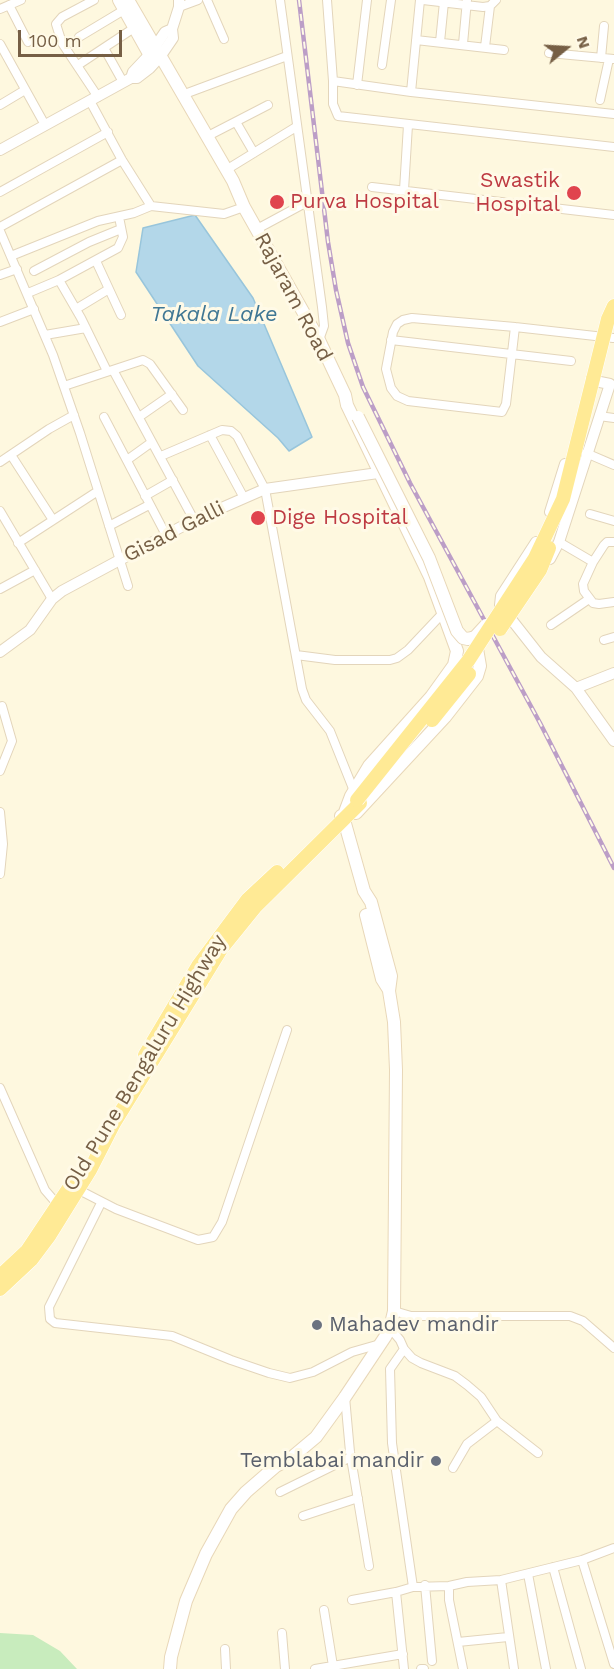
<!DOCTYPE html>
<html>
<head>
<meta charset="utf-8">
<style>
	body { margin:0 }
	#map { position:relative; width:614px; height:1669px; overflow:hidden; background:#fef8df; font-family:"Work Sans",sans-serif }
	canvas { display:block }
	.north { position:absolute; left:536px; top:18px; width:60px; height:60px; -webkit-text-stroke:4px #fffae7; paint-order:stroke; rotate:72deg; font-size:16px; font-weight:700; line-height:24px; text-align:center; color:#765f45 }
	.north::after { content:''; display:block; margin:auto; width:21px; height:27px; background:#765f45; clip-path:polygon(50% 0,100% 100%,50% 72%,0 100%) }
	.scale { position:absolute; left:18px; top:30px; width:104px; height:27px; box-sizing:border-box; border:3px solid #765f45; border-top:0; padding-left:8px; font-size:18px; line-height:21px; white-space:nowrap; color:#765f45; -webkit-text-stroke:4px #fffae7; paint-order:stroke }
</style>
</head>
<body>
<div id="map">
<canvas width="614" height="1669"></canvas>
<div class="north">N</div>
<div class="scale">100 m</div>
</div>
<script>
const ctx = document.querySelector('canvas').getContext('2d');
ctx.lineJoin = 'round';
function fillPath(path, color) { ctx.fillStyle = color; ctx.fill(path, 'evenodd'); }
const poly = rows => new Path2D(rows.map(r => 'M' + r).join(''));
function trace(path, color, width, dash) { ctx.strokeStyle = color; ctx.lineWidth = width; ctx.lineCap = dash ? 'butt' : 'round'; ctx.setLineDash(dash || []); ctx.stroke(path); }
function label(font, color, halo, rows, align = 'center') {
  ctx.font = font + ' "Work Sans",sans-serif'; ctx.lineWidth = 6; ctx.setLineDash([]); ctx.textBaseline = 'middle'; ctx.strokeStyle = halo; ctx.fillStyle = color; for (const [text, x, y, turn = 0] of rows) {
    ctx.save(); ctx.translate(x, y); ctx.rotate((+turn || 0) * Math.PI / 180); ctx.textAlign = isNaN(turn) ? turn : align; if (halo) ctx.strokeText(text, 0, 0); ctx.fillText(text, 0, 0); ctx.restore();
  }
}
fillPath(poly([
	[0,1633,33,1635,60,1651,77,1669,0,1669]
]), '#c8ecbd');
const water = poly([
	[195,215,253,298,312,437,289,451,278,438,198,366,136,272,143,228,195,215]
]);
fillPath(water, '#b3d7e9');
trace(water, '#98c5db', 1.5);
const minor = poly([
	[94,0,62,17,56,24,62,43,98,97],
	[207,0,224,39],
	[280,0,322,307,324,326,319,340],
	[327,0,333,81,333,104,338,116,614,147],
	[423,0,483,7,490,6,496,0],
	[9,5,28,42],
	[179,7,198,0],
	[0,9,21,0],
	[79,37,124,10],
	[416,40,504,50],
	[440,42,444,2],
	[0,44,45,125],
	[463,44,467,0],
	[485,47,490,6],
	[104,48,123,82],
	[549,53,614,59],
	[601,58,604,26],
	[78,65,134,28],
	[382,65,391,0],
	[333,81,411,92,614,114],
	[357,85,367,0],
	[411,92,420,0],
	[182,95,287,56],
	[600,100,609,59],
	[90,101,122,160,151,206,224,214,244,207],
	[0,105,25,90],
	[236,122,254,153],
	[206,137,268,105],
	[226,170,296,127],
	[372,187,614,215],
	[404,190,408,125],
	[0,192,108,132],
	[0,227,122,160],
	[257,229,307,202],
	[0,231,53,355,80,433,128,586],
	[11,256,98,221,134,213,151,206],
	[96,261,121,315],
	[34,271,89,242,121,229],
	[0,275,17,269],
	[59,280,81,318,107,371],
	[28,293,59,280,118,248,123,237,119,217],
	[76,309,109,289],
	[0,322,34,309],
	[515,327,506,404,502,412,408,401,397,396,391,388,386,369,393,332,397,324,403,320,412,318,515,327,613,338],
	[45,335,86,328],
	[391,340,571,361],
	[113,370,194,520],
	[64,386,143,360,150,364,183,410],
	[599,416,614,418],
	[104,417,166,535],
	[139,417,172,394],
	[210,435,244,498],
	[586,453,614,465],
	[11,455,53,520],
	[161,456,222,430,231,431,237,436,265,489,302,689,306,700,330,731,354,791],
	[127,460,152,442],
	[0,462,49,429,74,415],
	[145,496,173,480],
	[0,511,52,599],
	[590,514,614,521],
	[109,526,149,505],
	[559,542,593,562],
	[614,542,607,542,604,545,593,562,583,584,584,591,593,603,599,604,614,602],
	[18,543,98,491],
	[0,589,35,570],
	[551,625,589,599],
	[604,640,614,637],
	[296,655,335,660,390,660,397,658,408,650,443,613],
	[0,771,12,741,2,706],
	[0,812,3,844,0,874],
	[0,1088,45,1190,58,1205],
	[79,1190,116,1209,198,1240,213,1237,222,1222,287,1030],
	[101,1203,49,1307,50,1319,55,1323,172,1336,231,1360,269,1373,290,1378,313,1372,352,1352,380,1344],
	[394,1311,411,1316,570,1316,583,1321,614,1348],
	[390,1328,400,1340,404,1349,412,1358,421,1363,455,1376,467,1385,481,1397,497,1421,538,1453],
	[404,1349,390,1369,392,1443,413,1587],
	[345,1397,350,1452,369,1566],
	[453,1468,467,1444,497,1421],
	[280,1492,351,1457],
	[303,1516,358,1498],
	[582,1560,614,1664],
	[553,1567,581,1669],
	[528,1574,546,1669],
	[501,1580,514,1669],
	[425,1585,432,1661],
	[449,1586,449,1600,463,1669],
	[396,1592,404,1669],
	[352,1600,396,1592,413,1587,449,1586,467,1582,501,1580,582,1560,614,1548],
	[324,1610,333,1666],
	[282,1633,285,1669],
	[458,1642,508,1637],
	[225,1649,226,1669],
	[315,1669,403,1654],
	[421,1669,424,1669]
]);
const tertiary = poly([
	[131,78,133,72,150,54,165,32,172,29],
	[0,150,131,78,137,78,150,68,160,57,173,38,172,29,179,7,179,0],
	[550,512,565,464],
	[536,542,501,596,500,605,541,657,576,688,614,741],
	[550,559,559,542,610,384,600,382],
	[0,652,30,630,52,599,62,591,194,520,265,489,378,473],
	[576,688,614,673]
]);
const secondary = poly([
	[119,0,152,59],
	[128,0,233,181,244,207,319,340,345,395,347,405,430,577,457,651,454,665,431,697,369,766,351,796,345,812],
	[356,813,445,717,477,676,480,666,476,643],
	[366,915,382,979,389,990],
	[170,1669,171,1657,186,1601,206,1554,231,1509,246,1492,276,1466,291,1458,316,1437,345,1397,385,1337,390,1328,394,1311,396,1070,394,1022,389,991,391,976,371,902,364,891,344,820,341,816]
]);
const primary = poly([
	[593,379,608,319,614,306],
	[145,1055,198,966,248,899,277,872],
	[0,1276,27,1251,75,1179],
	[0,1289,31,1260,49,1236,90,1170,114,1123,221,949,255,907,360,803]
]);
trace(minor, '#e3d5bb', 10);
trace(tertiary, '#e3d5bb', 12);
trace(secondary, '#e8d7b8', 14);
trace(primary, '#fff', 15);
trace(minor, '#fff', 8);
trace(tertiary, '#fff', 10);
trace(secondary, '#fff', 12);
trace(primary, '#ffea95', 14);
const rail = poly([
	[299,0,328,242,336,290,348,343,363,387,410,483,540,723,614,868]
]);
trace(rail, '#bc9ec7', 4.5);
trace(rail, '#fffae7', 2, [7]);
const secondaryBridge = poly([
	[358,417,429,558,457,631,463,638,468,639,475,637,486,625]
]);
const primaryBridge = poly([
	[500,629,540,570,549,548],
	[432,720,469,674],
	[357,800,468,661,535,558,563,499,593,379]
]);
trace(secondaryBridge, '#e8d7b8', 14, []);
trace(primaryBridge, '#fff', 15, []);
trace(secondaryBridge, '#fff', 12);
trace(primaryBridge, '#ffea95', 14);
for (const [x, y, r, color] of [
	[574,193,8,"#e0444e"],
	[277,202,8,"#e0444e"],
	[258,518,8,"#e0444e"],
	[317,1325,6,"#6b7280"],
	[436,1461,6,"#6b7280"]
]) { const dot = new Path2D(); dot.arc(x, y, r, 0, 2 * Math.PI); ctx.fillStyle = color; ctx.fill(dot); trace(dot, '#fffae7', 2); }
label('21px', '#be3a42', '#fffae7', [
	["Swastik",560,181,"right"],
	["Hospital",560,205,"right"],
	["Purva Hospital",290,202],
	["Dige Hospital",272,518]
], 'left');
label('21px', '#765f45', '#fffae7', [
	["Rajaram Road",293,297,62],
	["Gisad Galli",174,532,-27],
	["Old Pune Bengaluru Highway",145,1063,-59]
]);
label('21px', '#5b616d', '#fffae7', [
	["Mahadev mandir",329,1325],
	["Temblabai mandir",424,1461,"right"]
], 'left');
label('italic 22px', '#407794', '#fffae7', [
	["Takala Lake",214,315]
]);
</script>
</body>
</html>
